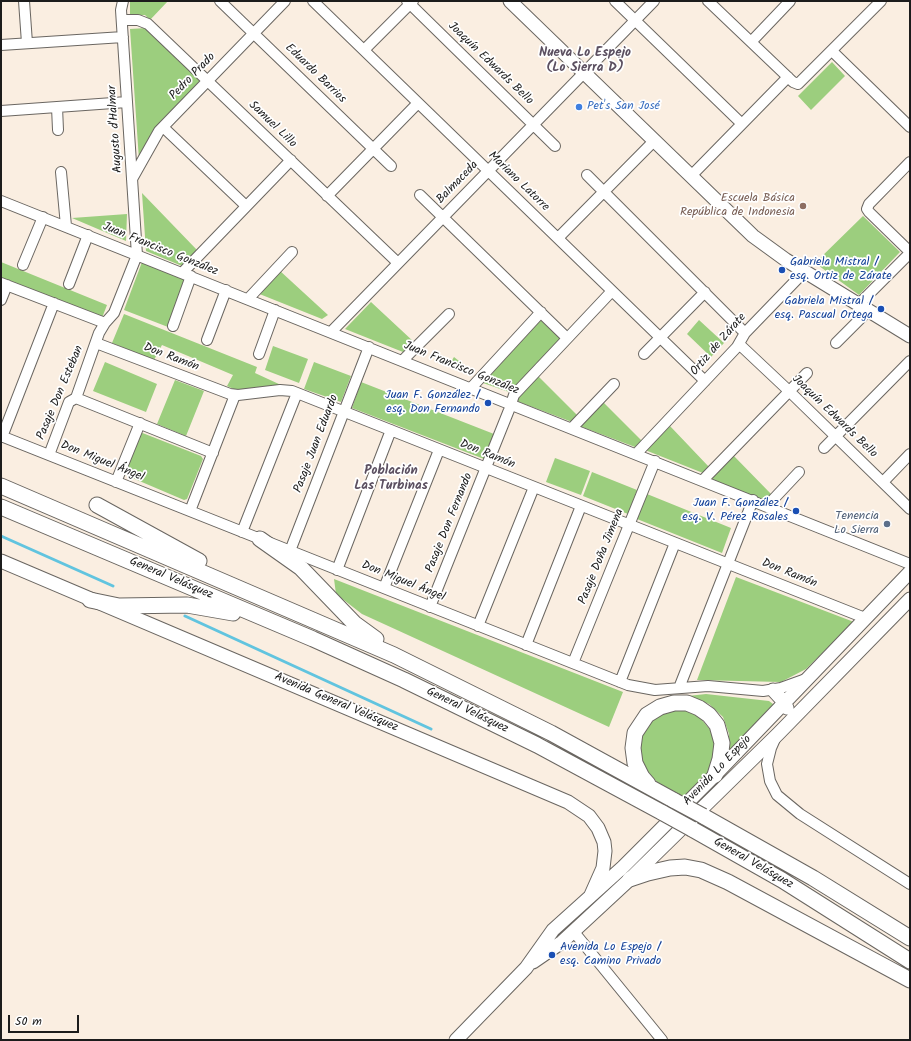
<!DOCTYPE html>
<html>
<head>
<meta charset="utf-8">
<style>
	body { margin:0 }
	#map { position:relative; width:911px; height:1041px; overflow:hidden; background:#faeee1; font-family:Kalam,sans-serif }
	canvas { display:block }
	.frame { position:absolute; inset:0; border:2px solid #1c1c1c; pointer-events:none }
	.scale { position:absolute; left:8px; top:1015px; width:71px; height:18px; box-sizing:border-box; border:2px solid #1c1c1c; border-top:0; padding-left:5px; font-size:12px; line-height:14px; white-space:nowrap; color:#1c1c1c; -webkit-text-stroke:3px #fff; paint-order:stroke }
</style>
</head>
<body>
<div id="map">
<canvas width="911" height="1041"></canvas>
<div class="frame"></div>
<div class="scale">50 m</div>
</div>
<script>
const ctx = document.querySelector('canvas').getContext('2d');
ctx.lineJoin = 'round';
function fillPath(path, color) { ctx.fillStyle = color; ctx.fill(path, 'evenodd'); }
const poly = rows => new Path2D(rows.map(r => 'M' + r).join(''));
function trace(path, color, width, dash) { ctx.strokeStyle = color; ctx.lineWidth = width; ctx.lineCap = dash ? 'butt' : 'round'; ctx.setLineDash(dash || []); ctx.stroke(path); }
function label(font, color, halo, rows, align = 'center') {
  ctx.font = font + ' Kalam,sans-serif'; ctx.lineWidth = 3.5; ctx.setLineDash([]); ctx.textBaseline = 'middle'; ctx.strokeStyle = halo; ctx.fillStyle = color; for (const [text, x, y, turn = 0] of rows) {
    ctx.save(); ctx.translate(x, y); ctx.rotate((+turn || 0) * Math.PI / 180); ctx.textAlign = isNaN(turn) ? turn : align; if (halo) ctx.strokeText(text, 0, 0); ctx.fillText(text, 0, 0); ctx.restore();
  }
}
fillPath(poly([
	[130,1,168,1,150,20,145,15,130,15],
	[146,28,201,82,139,160,130,29],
	[832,62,845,76,811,110,798,96],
	[142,193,197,250,182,266,146,251],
	[127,214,126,241,72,218],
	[863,216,900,252,859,295,815,263],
	[1,262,107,305,102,318,1,278],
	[142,262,186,279,168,327,124,310],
	[279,270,328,315,322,319,257,293],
	[371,302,414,342,403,352,345,329],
	[124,314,257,367,255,373,281,385,240,392,227,386,233,375,162,345,154,360,112,343],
	[541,320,562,339,509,392,483,383],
	[699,320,724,343,711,357,687,334],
	[273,346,308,359,299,383,265,370],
	[454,357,474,373,472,375,449,365],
	[105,362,157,384,146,412,93,391],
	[314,362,351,376,341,402,304,389],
	[538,376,578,416,572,422,514,400],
	[175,380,204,391,186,436,157,424],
	[361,382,494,434,484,459,352,408],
	[602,401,642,441,635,447,577,425],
	[670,426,709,467,703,473,645,450],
	[140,432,201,456,203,459,187,499,184,500,123,474],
	[732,454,772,495,766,501,708,478],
	[555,458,590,471,581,495,546,482],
	[592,472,637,490,628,514,583,496],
	[647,494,731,528,722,553,637,519],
	[736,577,854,622,806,669,781,682,697,680],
	[334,579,623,692,609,727,362,614,336,594],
	[706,694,769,701,777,707,729,758,729,734,723,717,709,704,688,696],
	[677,710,691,711,702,720,712,732,715,748,711,765,703,783,687,799,664,788,647,773,639,757,638,740,655,716]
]), '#9cce7e');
trace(poly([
	[1,536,113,586],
	[185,616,431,729]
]), '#61c4df', 3);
const minor = poly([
	[24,1,27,43],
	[220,1,391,166],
	[313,1,705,381],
	[407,1,555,146],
	[615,1,742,124],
	[708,1,793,82,798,84,881,1],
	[122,20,138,20,148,24,398,263],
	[751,42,790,1],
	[1,45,123,37],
	[364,50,413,1],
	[832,51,910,127],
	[57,107,58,130],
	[1,111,127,102],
	[163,127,246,206],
	[910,162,869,204,867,209,869,212,910,252],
	[61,172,66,226],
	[587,175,745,333],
	[691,176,788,77],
	[132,179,159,131,285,1],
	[420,195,567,338],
	[327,196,418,103],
	[1,201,910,564],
	[558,238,654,141],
	[23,265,43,217],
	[182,273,291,160],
	[1,283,105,323],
	[69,284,88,235],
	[248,299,292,252],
	[1,300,7,285],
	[858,305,910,253],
	[173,326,191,276],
	[331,332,654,1],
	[207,340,226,290],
	[96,343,230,394,238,395,280,390,292,391,865,618],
	[836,343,868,311],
	[739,344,789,391,910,509],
	[259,354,275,310],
	[644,354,705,292],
	[403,360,449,314],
	[471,388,541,312],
	[76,398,213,453],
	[572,428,614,384],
	[1,436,628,685,655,690,708,686,763,691,781,688,806,679],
	[2,437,54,303],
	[824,448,910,361],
	[636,454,737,347,745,333,804,272],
	[49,455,69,402,76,398,99,333,105,323,114,313,137,255,121,10,123,1],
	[703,480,807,373],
	[116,482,140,423],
	[883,482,910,454],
	[767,506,799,472],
	[190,511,235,395],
	[242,532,297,393],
	[290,551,369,347],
	[337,570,391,430],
	[384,588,439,450],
	[430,607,509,410,514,395,612,291],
	[478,626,534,487],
	[526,645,581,506],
	[573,663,655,461],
	[620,682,675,543],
	[679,688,753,500],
	[775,739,771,748,767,764,770,781,777,795,800,814,910,884],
	[574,932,662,1040]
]);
const major = poly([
	[510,1,753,236,786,260,910,336],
	[1,561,568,802,589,816,598,828,604,842,605,851,603,868,591,895],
	[773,690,784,702,787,708],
	[533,962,562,942,630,879,778,734,910,599],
	[456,1040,526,968,553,930,623,867,715,775,910,572]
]);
const highway = poly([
	[1,486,394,655,551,733,675,801],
	[97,505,199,561],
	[1,507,313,639,404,680,537,745,663,813],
	[260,539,301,568,354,623,376,639],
	[90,600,119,606,187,605,233,613],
	[648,784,642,777,635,763,633,748,635,733,647,715,660,707,674,703,687,703,699,708,709,715,717,725,722,743,720,759,715,775],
	[703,816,813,878,910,938],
	[692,829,782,880,910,961],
	[630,879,648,873,670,868,685,867,701,870,728,882,910,980]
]);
trace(minor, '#6a6661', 12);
trace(major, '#6a6661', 15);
trace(highway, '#6a6661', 17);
trace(minor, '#fff', 10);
trace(major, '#fff', 13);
trace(highway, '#fff', 15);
const highwayBridge = poly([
	[675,801,703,816],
	[663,813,692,829]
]);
trace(highwayBridge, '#6a6661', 17, []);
trace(highwayBridge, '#fff', 15);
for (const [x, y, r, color] of [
	[579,107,4,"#3f7fe0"],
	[803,206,4,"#8d6e63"],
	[782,270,4,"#1a4fb4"],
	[881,309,4,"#1a4fb4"],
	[488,403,4,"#1a4fb4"],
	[796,511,4,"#1a4fb4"],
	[887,524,4,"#5c6f8a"],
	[552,955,4,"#1a4fb4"]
]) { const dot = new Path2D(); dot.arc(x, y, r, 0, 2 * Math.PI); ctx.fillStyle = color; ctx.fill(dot); trace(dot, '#fff', 1.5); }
label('12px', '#1c1c1c', '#fff', [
	["Joaquín Edwards Bello",490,64,44],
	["Eduardo Barrios",315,74,44],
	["Pedro Prado",193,77,-46],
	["Samuel Lillo",272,125,44],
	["Augusto d'Halmar",116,129,-94],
	["Mariano Latorre",518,182,44],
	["Balmaceda",458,183,-46],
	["Juan Francisco González",160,250,22],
	["Ortiz de Zárate",719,345,-49],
	["Don Ramón",171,358,21],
	["Juan Francisco González",461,369,22],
	["Pasaje Don Esteban",61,393,-67],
	["Joaquín Edwards Bello",834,417,44],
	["Pasaje Juan Eduardo",317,444,-69],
	["Don Ramón",487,455,22],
	["Don Miguel Ángel",102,462,22],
	["Pasaje Don Fernando",450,523,-68],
	["Pasaje Doña Jimena",602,557,-68],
	["Don Ramón",789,574,22],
	["General Velásquez",171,579,23],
	["Don Miguel Ángel",403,582,22],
	["Avenida General Velásquez",336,703,23],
	["General Velásquez",467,711,26],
	["Avenida Lo Espejo",718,771,-46],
	["General Velásquez",753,864,30]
]);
label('12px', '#366cbe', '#fff', [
	["Pet's San José",587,107]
], 'left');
label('12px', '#785e54', '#fff', [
	["Escuela Básica",795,199],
	["República de Indonesia",795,213]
], 'right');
label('12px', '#164399', '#fff', [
	["Gabriela Mistral /",790,263,"left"],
	["esq. Ortiz de Zárate",790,277,"left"],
	["Gabriela Mistral /",873,302],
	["esq. Pascual Ortega",873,316],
	["Juan F. González /",480,396],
	["esq. Don Fernando",480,410],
	["Juan F. González /",788,504],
	["esq. V. Pérez Rosales",788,518],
	["Avenida Lo Espejo /",560,948,"left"],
	["esq. Camino Privado",560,962,"left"]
], 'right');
label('12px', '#4e5e75', '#fff', [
	["Tenencia",879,517],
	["Lo Sierra",879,531]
], 'right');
label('bold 13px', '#5c5061', '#fff', [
	["Nueva Lo Espejo",585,54],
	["(Lo Sierra D)",585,69],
	["Población",391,472],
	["Las Turbinas",391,487]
]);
</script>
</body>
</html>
